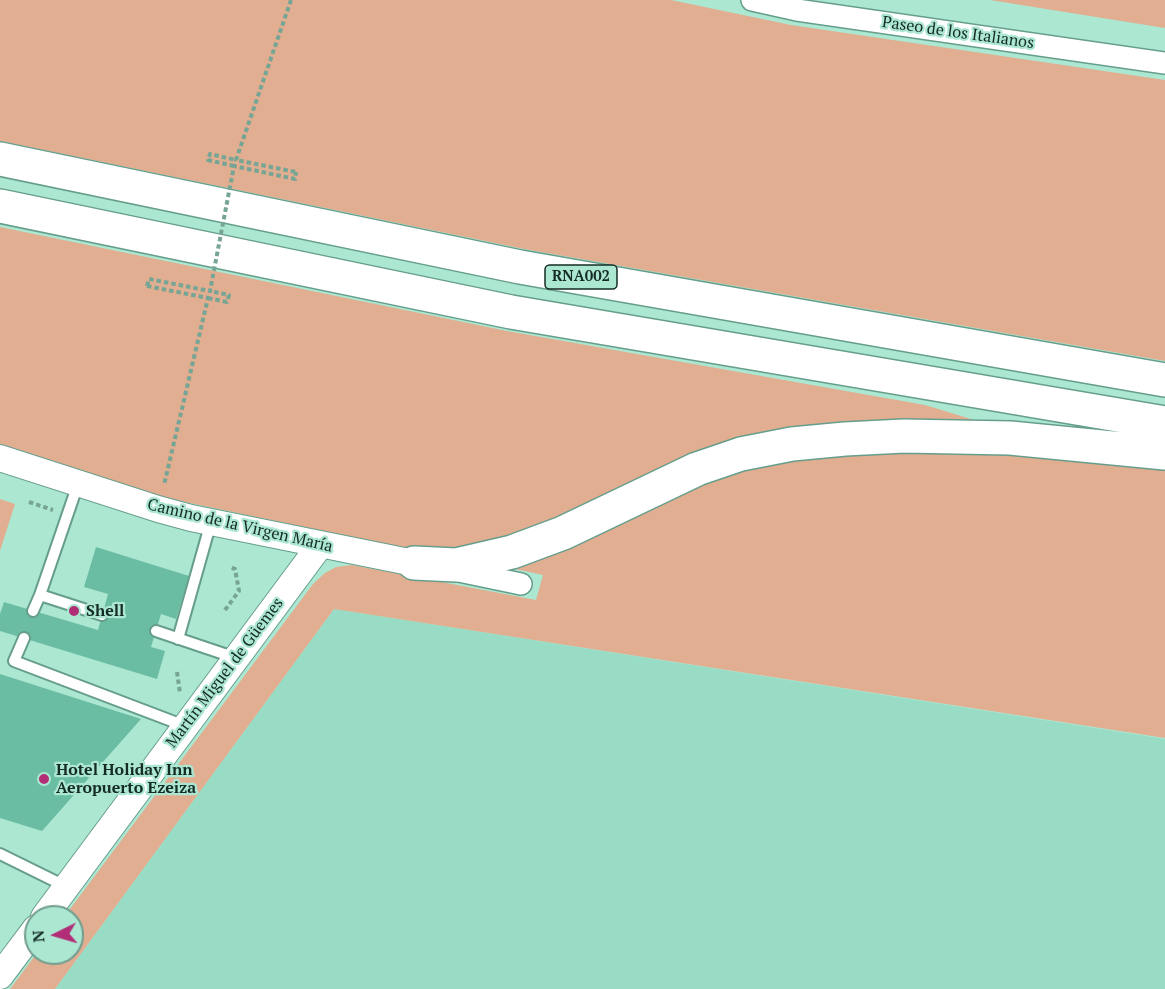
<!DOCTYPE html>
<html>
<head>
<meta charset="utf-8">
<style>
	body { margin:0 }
	#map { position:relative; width:1165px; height:989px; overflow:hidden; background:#ace7d2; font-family:"PT Serif",serif }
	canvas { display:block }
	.north { position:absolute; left:24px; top:905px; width:60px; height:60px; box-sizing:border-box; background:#ace7d2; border:2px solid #709c8d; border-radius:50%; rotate:265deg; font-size:16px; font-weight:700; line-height:24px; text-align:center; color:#152c25 }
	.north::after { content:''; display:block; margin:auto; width:21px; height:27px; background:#b12e77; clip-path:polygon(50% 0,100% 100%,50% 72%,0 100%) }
</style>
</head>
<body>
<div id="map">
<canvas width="1165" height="989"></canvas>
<div class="north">N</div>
</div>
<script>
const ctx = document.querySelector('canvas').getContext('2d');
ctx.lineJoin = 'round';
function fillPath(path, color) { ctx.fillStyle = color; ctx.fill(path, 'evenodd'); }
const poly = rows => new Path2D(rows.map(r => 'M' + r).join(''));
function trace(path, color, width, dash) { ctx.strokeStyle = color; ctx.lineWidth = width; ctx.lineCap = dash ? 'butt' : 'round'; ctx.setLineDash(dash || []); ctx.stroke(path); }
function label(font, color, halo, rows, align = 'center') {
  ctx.font = font + ' "PT Serif",serif'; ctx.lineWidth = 4.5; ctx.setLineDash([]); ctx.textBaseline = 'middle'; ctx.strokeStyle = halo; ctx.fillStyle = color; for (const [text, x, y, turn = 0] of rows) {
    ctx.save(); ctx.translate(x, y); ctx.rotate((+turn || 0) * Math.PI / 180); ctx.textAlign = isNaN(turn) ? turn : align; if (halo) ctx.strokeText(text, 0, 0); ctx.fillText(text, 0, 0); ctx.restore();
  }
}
fillPath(poly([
	[334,609,1165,739,1165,989,55,989]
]), '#98dcc5');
fillPath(poly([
	[0,0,671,0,791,25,1165,80,1165,361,524,249,0,141],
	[990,0,1165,0,1165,28],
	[0,227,507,331,925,405,984,423,910,424,560,521,472,548,414,550,161,497,0,444],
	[1011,449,1165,467,1165,738,334,609,55,989,10,989,37,953,72,953,72,917,64,917,313,584,325,573,336,567,352,565,536,600,543,575,510,568,701,480,794,456],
	[0,499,15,504,0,551]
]), '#e1ae91');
fillPath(poly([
	[96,547,189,576,176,619,161,614,151,647,165,651,157,679,0,631,0,614,4,602,98,630,108,594,84,587],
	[0,674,141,719,42,831,0,818]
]), '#6abda3');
const service = poly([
	[40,595,102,615],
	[33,611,40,595,78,484],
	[156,631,236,658],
	[24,638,14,661,185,726],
	[178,639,211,522],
	[0,854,67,887]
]);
const minor = poly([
	[752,0,797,10,1165,63],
	[454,570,521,584]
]);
const tertiary = poly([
	[0,458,158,509,191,518,414,563],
	[44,917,321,544],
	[0,976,36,928]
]);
const motorway = poly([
	[0,159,520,267,1165,380],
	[0,206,511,312,1165,423],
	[414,563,456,565,512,552,563,533,697,469,741,454,792,444,845,439,904,436,1010,438,1165,453]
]);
trace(service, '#669e8b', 14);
trace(minor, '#669e8b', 24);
trace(tertiary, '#669e8b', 28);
trace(motorway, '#669e8b', 36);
trace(poly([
	[291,0,236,160,296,172],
	[234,166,208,160,210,154,236,160],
	[147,286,208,298,164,485],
	[208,298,227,302,229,295,210,291],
	[29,502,53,510],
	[225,610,239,591,235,569,229,567],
	[177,672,180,693]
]), '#76a595', 4, [4.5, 3]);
trace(service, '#fff', 10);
trace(minor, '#fff', 21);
trace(tertiary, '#fff', 26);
trace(motorway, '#fff', 33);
trace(poly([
	[147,286,149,279,210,291,234,166,295,179,296,172]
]), '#76a595', 4, [4.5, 3]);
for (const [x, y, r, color] of [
	[74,611,6,"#b12e77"],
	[44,779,6,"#b12e77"]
]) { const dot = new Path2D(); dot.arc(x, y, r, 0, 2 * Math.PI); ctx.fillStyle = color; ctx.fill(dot); trace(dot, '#ace7d2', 2); }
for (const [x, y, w] of [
	[581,277,72]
]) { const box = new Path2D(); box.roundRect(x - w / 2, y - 12, w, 24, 4.5); ctx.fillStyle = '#ace7d2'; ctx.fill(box); trace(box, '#152c25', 1.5); }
label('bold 15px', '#152c25', null, [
	["RNA002",581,277]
]);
label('16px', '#152c25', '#ace7d2', [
	["Paseo de los Italianos",958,33,8],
	["Camino de la Virgen María",240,526,13],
	["Martín Miguel de Güemes",225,673,-53]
]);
label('bold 16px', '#152c25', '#ace7d2', [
	["Shell",86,611],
	["Hotel Holiday Inn",56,770],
	["Aeropuerto Ezeiza",56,788]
], 'left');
</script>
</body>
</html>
